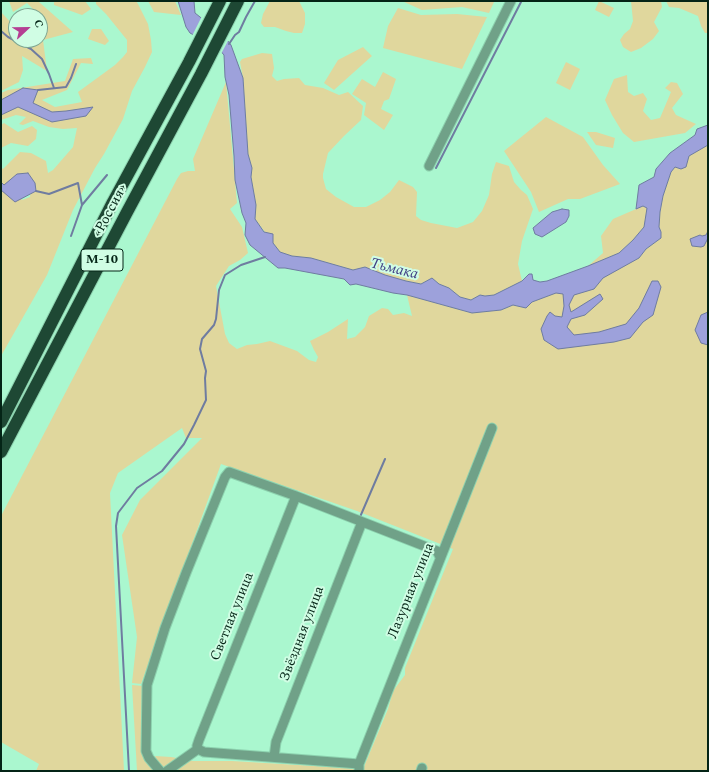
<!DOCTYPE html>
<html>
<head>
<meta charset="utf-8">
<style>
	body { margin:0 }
	#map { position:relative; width:709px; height:772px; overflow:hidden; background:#aaf7cf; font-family:Spectral,serif }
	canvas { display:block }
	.frame { position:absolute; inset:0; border:2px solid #042416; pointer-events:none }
	.north { position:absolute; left:8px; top:8px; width:40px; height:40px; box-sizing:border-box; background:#d0fde4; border:1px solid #7ea692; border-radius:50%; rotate:68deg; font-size:11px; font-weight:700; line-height:16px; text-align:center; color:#042416 }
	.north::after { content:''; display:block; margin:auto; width:14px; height:18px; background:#b53e93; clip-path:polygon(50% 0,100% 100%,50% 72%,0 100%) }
</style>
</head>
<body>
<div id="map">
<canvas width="709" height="772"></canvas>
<div class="frame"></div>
<div class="north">С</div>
</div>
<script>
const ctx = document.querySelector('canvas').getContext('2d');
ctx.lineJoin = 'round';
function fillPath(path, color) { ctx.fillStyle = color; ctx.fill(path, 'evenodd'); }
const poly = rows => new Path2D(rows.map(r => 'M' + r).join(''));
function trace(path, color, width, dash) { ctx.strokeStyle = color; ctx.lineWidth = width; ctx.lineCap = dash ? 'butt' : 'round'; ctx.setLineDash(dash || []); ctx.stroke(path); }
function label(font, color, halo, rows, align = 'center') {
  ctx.font = font + ' Spectral,serif'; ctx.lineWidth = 4; ctx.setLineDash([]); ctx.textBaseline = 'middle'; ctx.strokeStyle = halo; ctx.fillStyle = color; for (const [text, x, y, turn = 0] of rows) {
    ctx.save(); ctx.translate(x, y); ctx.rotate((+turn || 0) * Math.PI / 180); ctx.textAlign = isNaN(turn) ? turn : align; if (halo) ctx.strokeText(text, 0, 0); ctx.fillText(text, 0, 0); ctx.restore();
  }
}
fillPath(poly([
	[9,1,35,1,39,2,73,32,43,40,47,71,22,56,23,70,19,82,1,91,1,12,16,28,16,40,40,40,40,21,45,21,27,3,13,12],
	[54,1,85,1,91,9,82,15,54,5],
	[96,1,136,1,138,4,148,24,151,40,152,52,145,67,132,91,123,119,104,154,95,168,73,210,47,275,1,356,1,167,3,169,20,152,31,153,46,161,48,173,53,170,73,147,77,128,63,129,49,127,33,121,23,125,19,124,26,117,16,115,1,120,1,93,8,90,65,81,73,59,91,58,93,64,81,63,67,90,42,100,55,107,82,102,78,92,115,65,123,57,127,52,127,40,106,14,96,4],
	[15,186,31,188,30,197,22,200],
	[148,1,175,1,181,15,154,12],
	[270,1,299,1,305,13,305,24,302,33,294,33,286,31,275,27,264,27,261,23,263,14],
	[402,1,492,1,494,2,489,13,462,7,422,10],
	[599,1,614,8,609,17,595,10],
	[631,1,661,1,662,7,654,22,659,31,653,39,641,48,631,52,623,47,620,40,624,34,630,29,633,21],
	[666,1,707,1,708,9,708,33,705,33,701,26,698,16,679,8,669,7],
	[398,8,421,15,457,14,487,17,462,69,383,48,388,26],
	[92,29,101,29,109,41,105,45,88,39],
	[363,47,372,56,334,90,324,83,338,60],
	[262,53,272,54,274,68,272,76,277,81,284,79,299,78,305,85,323,88,339,95,348,92,363,106,361,120,344,136,328,153,323,174,323,178,326,189,336,197,354,207,366,207,380,200,390,192,399,180,413,187,417,192,416,216,421,220,431,223,457,228,473,222,482,211,489,195,492,174,496,162,509,166,514,182,521,190,527,195,533,209,522,241,518,264,522,281,494,295,485,296,480,295,471,300,460,297,449,288,439,284,432,278,421,284,406,281,384,275,365,267,353,270,311,258,292,256,280,252,255,219,256,205,251,177,252,168,248,154,243,78,240,62,242,59],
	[566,62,580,69,570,90,556,83],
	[383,72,396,79,389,99,384,101,381,109,393,115,384,130,364,115,366,103,363,101,352,94,362,79,375,87],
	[627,75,628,92,634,96,643,93,647,99,643,111,651,120,660,118,671,92,665,88,671,82,677,83,683,94,672,108,676,115,696,124,685,133,634,142,623,133,612,115,605,100,614,79],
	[226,82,237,203,230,209,242,227,248,253,240,260,229,266,216,286,225,334,229,343,237,349,247,345,257,344,270,341,297,351,309,360,316,362,318,357,314,350,310,341,328,332,348,319,347,339,355,337,365,327,369,316,382,308,388,309,393,315,404,313,412,316,407,295,472,313,501,310,513,305,526,308,532,302,573,286,639,258,646,249,661,238,661,232,659,227,660,212,663,196,671,172,675,167,688,156,708,145,708,771,157,771,160,766,155,756,171,757,193,761,232,761,363,769,388,709,393,691,405,675,405,668,453,549,357,511,221,464,141,684,132,683,137,637,122,535,140,500,202,438,186,438,182,428,118,473,110,493,124,771,36,771,39,764,1,742,1,516,177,179,181,173,188,171,195,171,193,159],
	[546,117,583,137,603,165,620,184,580,199,568,199,539,212,531,192,504,151],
	[4,123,18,132,32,126,37,130,36,139,28,146,11,143,1,148,1,125],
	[587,132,596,132,615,138,613,148,596,145],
	[643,206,648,208,644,227,633,240,619,253,588,266,603,253,601,236,613,219],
	[132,685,144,686,144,755,156,771,137,771]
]), '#e0d79d');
const water = poly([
	[178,1,194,1,195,13,224,36,231,45,243,78,248,154,252,168,251,177,256,205,255,219,264,232,273,234,273,243,280,252,292,256,311,258,353,270,365,267,385,275,406,281,421,284,432,278,439,284,449,288,460,297,471,300,480,295,485,296,494,295,522,281,529,274,532,274,533,280,540,282,547,281,588,266,619,253,633,240,644,227,647,208,643,206,636,209,639,185,654,177,656,169,670,153,695,135,697,129,708,125,708,145,689,156,686,167,681,169,675,167,671,172,663,196,660,212,659,227,661,232,661,238,646,249,639,258,603,278,594,289,574,295,569,305,571,312,600,294,603,299,585,315,571,319,567,327,574,335,599,332,626,324,639,308,652,281,658,281,661,287,653,315,643,322,630,338,614,342,558,349,544,340,541,329,547,316,550,312,555,316,562,317,564,306,563,294,556,293,532,302,526,308,513,305,501,310,472,313,407,295,393,293,356,284,350,285,344,279,285,268,278,268,250,245,245,235,246,223,242,213,235,180,234,156,229,95,225,77,224,55,218,48,190,33,186,27,178,1],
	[23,88,38,90,33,103,52,112,66,111,93,107,86,116,52,122,18,107,1,115,1,100,23,88],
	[28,173,35,183,36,191,15,202,1,190,1,182,4,185,17,174,28,173],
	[562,209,569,210,569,216,566,222,542,237,535,234,533,228,552,212,562,209],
	[708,231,708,238,704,246,701,247,692,246,690,239,700,235,702,236,706,235,708,231],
	[708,312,708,345,701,343,695,330,701,315,708,312]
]);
fillPath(water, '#9da1db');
trace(water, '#6f7ca0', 1);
fillPath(poly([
	[202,16,225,35,229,39,221,54,217,49,192,36]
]), '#aaf7cf');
trace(poly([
	[1,31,8,37,31,49,42,59,49,74,54,88],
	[229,44,235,35,239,32,246,17,255,1],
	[38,90,66,87,71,78,76,64],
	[436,168,521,2],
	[36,191,49,194,78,183,82,205],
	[71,236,82,205,107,175],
	[359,517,360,517,385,459],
	[129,771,116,526,118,513,137,488,162,471,184,444,194,425,206,400,205,378,206,371,200,349,202,339,214,325,216,319,219,290,225,275,241,265,265,257]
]), '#6f7ca0', 2);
const minor = poly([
	[429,166,511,1],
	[198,749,197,746,199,740,296,496],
	[198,749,204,752,359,764],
	[274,757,276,742,362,522],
	[160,771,149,758,146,751,147,685,165,628,186,573,225,477,229,472,296,496,437,551,440,557],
	[167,771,198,749],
	[359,771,359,764,492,428],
	[421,771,422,768]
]);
const highway = poly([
	[1,422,113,202,189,62,220,1],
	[1,452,126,214,201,74,238,1]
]);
trace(minor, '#8cd1ae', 11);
trace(highway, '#8cd1ae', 14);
trace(minor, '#70a188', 9);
trace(highway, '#1e4834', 12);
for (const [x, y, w] of [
	[102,260,42]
]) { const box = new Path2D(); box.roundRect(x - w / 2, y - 11, w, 22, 3); ctx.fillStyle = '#d0fde4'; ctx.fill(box); trace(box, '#042416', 1); }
label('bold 13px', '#042416', null, [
	["М-10",102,260]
]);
label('14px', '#042416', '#d0fde4', [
	["«Россия»",111,211,-62],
	["Лазурная улица",412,591,-68],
	["Светлая улица",233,617,-68],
	["Звёздная улица",303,634,-69]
]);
label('italic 15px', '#403e84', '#d0fde4', [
	["Тьмака",394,270,14]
]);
</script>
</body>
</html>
